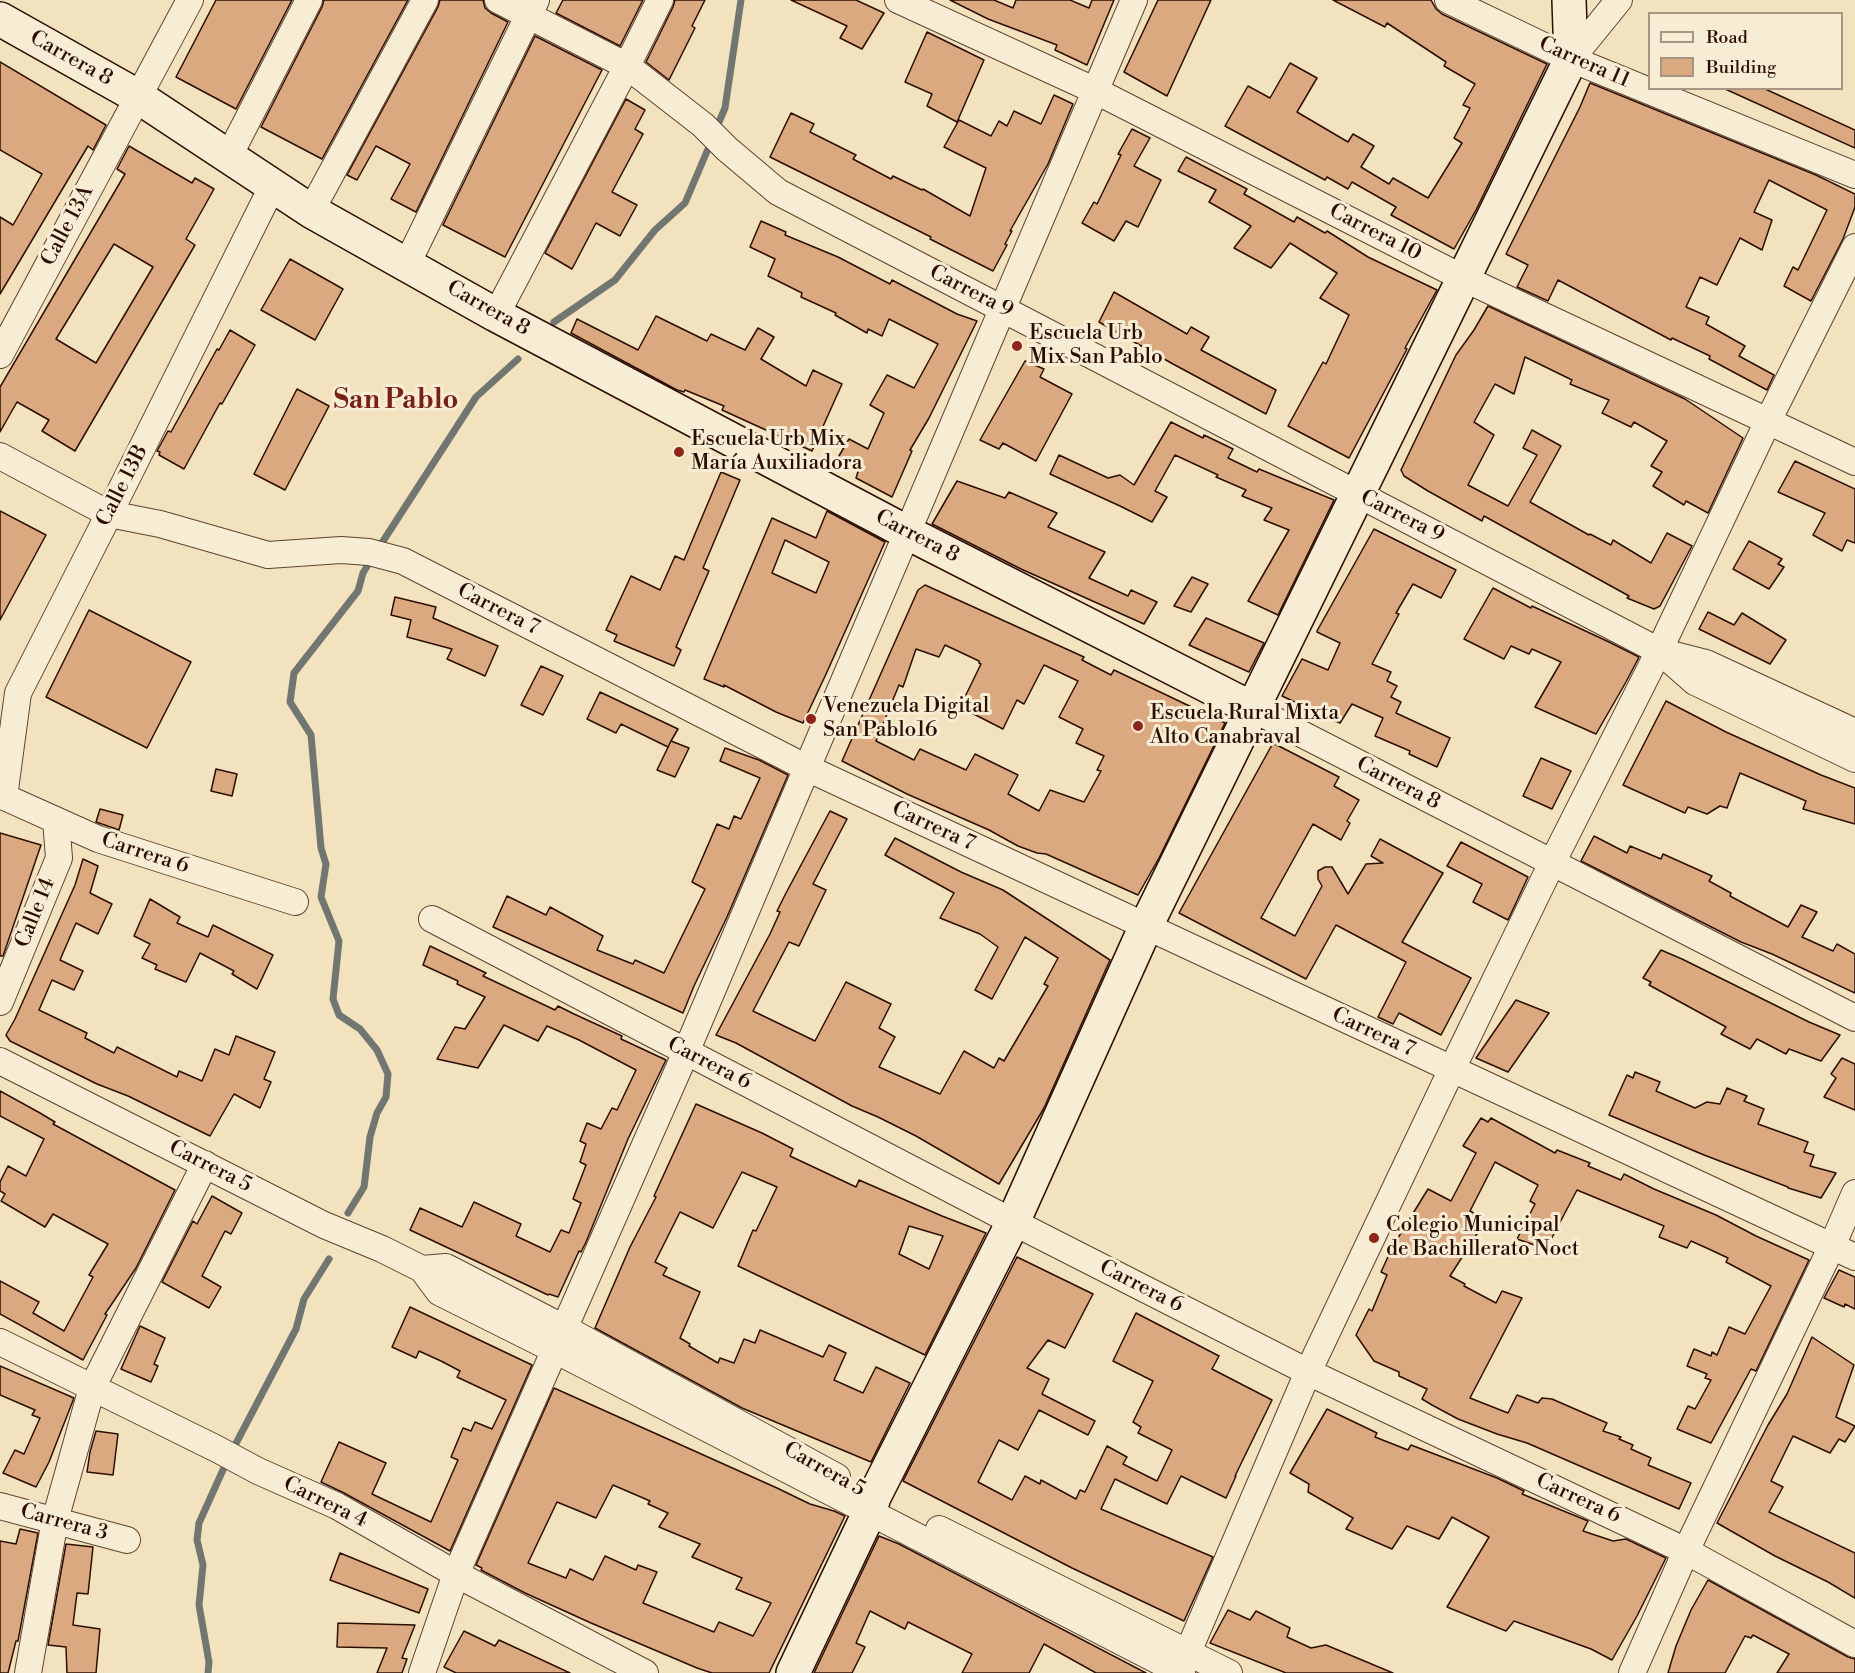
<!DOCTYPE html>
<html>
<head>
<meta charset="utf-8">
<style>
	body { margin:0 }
	#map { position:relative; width:1855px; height:1673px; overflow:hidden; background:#f2e3be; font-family:"Libre Bodoni",serif }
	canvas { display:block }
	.legend { position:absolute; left:1648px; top:12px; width:195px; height:78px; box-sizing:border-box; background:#f7edd5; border:2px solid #a69480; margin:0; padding:8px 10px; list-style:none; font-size:18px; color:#2c0e00 }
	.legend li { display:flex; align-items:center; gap:12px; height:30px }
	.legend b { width:30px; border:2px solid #a69480 }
</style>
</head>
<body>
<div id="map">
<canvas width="1855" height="1673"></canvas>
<ul class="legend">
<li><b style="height:8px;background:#f7edd5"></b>Road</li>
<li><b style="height:16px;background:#dba980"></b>Building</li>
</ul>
</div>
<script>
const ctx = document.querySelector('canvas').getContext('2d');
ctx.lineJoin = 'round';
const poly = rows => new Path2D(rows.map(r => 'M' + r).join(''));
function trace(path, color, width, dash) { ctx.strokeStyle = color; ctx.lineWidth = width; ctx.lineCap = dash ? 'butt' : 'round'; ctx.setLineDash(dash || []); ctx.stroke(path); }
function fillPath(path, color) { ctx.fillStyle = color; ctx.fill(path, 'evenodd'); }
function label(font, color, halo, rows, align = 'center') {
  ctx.font = font + ' "Libre Bodoni",serif'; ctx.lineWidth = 6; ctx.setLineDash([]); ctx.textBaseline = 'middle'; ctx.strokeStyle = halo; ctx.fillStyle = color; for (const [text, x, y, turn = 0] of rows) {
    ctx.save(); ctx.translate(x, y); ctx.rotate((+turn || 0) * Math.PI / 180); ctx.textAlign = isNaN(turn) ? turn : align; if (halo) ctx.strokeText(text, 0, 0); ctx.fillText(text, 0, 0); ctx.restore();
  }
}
trace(poly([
	[716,129,725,108,741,0],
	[554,322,615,280,655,230,685,203,711,142],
	[378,549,476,397,518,359],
	[348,1213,364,1187,370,1137,377,1113,386,1097,388,1074,377,1050,360,1029,339,1015,333,999,339,941,321,897,326,864,321,848,311,735,290,702,294,673,358,591,363,573,372,558],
	[232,1451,296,1329,304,1299,329,1259],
	[208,1673,209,1662,199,1605,203,1565,197,1540,199,1523,227,1461]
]), '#727671', 7);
const building = poly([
	[216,0,292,0,236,109,176,77,216,0],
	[324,0,408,0,322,159,261,127,322,7,324,0],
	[440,0,483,0,485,8,491,13,508,22,416,212,391,199,410,164,376,146,357,180,347,175,438,7,440,0],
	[563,0,643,0,620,46,556,13,563,0],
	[675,0,705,0,692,26,695,28,669,80,646,62,673,7,675,0],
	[791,0,856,0,884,13,862,49,840,38,847,26,791,0],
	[950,0,994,0,1013,8,1016,0,1070,0,1089,8,1092,0,1114,0,1087,65,1055,50,1057,45,988,19,950,0],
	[1158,0,1211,0,1167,96,1124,72,1158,0],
	[1333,0,1431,0,1436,9,1442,14,1547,64,1476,210,1454,249,1391,215,1396,207,1352,182,1348,189,1327,177,1325,180,1225,126,1248,86,1270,98,1290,63,1317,78,1297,112,1348,142,1353,134,1374,146,1361,167,1389,184,1393,178,1428,198,1462,143,1454,138,1470,108,1463,105,1475,84,1444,66,1446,62,1387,23,1385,27,1333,0],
	[927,32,984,60,957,122,927,106,932,94,905,82,927,32],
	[535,36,602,70,505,257,443,225,535,36],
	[0,62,106,125,93,150,88,146,0,294,0,217,13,225,42,174,0,150,0,62],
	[1590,83,1816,175,1855,194,1855,207,1843,239,1811,301,1784,286,1793,267,1798,270,1827,210,1769,180,1754,212,1772,220,1762,250,1740,238,1717,285,1700,277,1686,307,1709,317,1706,324,1745,346,1739,356,1774,375,1767,390,1709,359,1710,356,1672,338,1671,340,1558,280,1548,301,1517,287,1528,265,1506,254,1580,107,1590,83],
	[1723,88,1763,88,1855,130,1855,148,1723,88],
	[1054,95,1073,104,1048,164,1010,231,1012,231,1005,244,1007,245,993,271,930,239,931,237,770,157,791,113,814,124,810,132,856,155,853,159,891,179,893,176,922,190,923,189,970,216,986,168,944,147,959,120,991,136,999,121,1007,126,1014,111,1041,124,1054,95],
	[626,99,645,110,635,129,643,134,612,192,637,205,620,236,596,223,572,269,545,253,626,99],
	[1132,129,1150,138,1134,166,1161,180,1138,227,1126,221,1114,241,1082,223,1094,202,1097,204,1121,155,1118,154,1132,129],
	[129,146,192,183,195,178,214,189,186,239,195,245,75,451,42,431,49,420,17,402,0,432,0,387,125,174,117,169,129,146],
	[114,244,153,267,96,363,56,339,114,244],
	[1186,157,1247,189,1244,194,1294,222,1297,217,1325,233,1327,231,1368,257,1437,290,1405,348,1407,349,1349,458,1288,426,1323,362,1326,364,1349,315,1320,298,1337,273,1290,243,1271,268,1234,248,1251,226,1209,202,1216,190,1178,171,1186,157],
	[761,221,786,232,785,235,838,257,890,284,892,280,957,314,977,321,929,418,910,450,912,451,892,497,856,478,858,472,836,461,849,439,868,449,884,413,870,405,887,375,914,388,938,344,889,319,882,336,868,329,867,333,835,315,836,313,801,297,802,293,768,276,775,259,750,247,761,221],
	[290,259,343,289,315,340,261,310,290,259],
	[1114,292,1187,334,1191,327,1209,337,1201,350,1276,390,1266,414,1173,364,1099,322,1114,292],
	[1488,306,1685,399,1743,438,1708,513,1686,501,1684,505,1653,486,1662,472,1651,466,1667,441,1634,422,1631,427,1602,413,1609,400,1570,384,1572,380,1525,357,1514,394,1495,384,1474,422,1494,435,1468,485,1508,506,1537,455,1523,448,1532,430,1561,446,1530,502,1589,535,1590,534,1611,545,1613,540,1651,563,1667,533,1692,546,1660,606,1654,609,1627,598,1629,596,1484,516,1482,521,1428,491,1404,476,1401,470,1456,355,1474,330,1488,306],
	[656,316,707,341,711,334,745,350,758,328,774,337,761,359,806,386,813,370,842,384,812,451,722,410,724,406,685,390,684,392,677,390,571,333,577,319,638,350,656,316],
	[230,330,255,345,222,404,220,403,184,469,159,455,160,452,157,451,168,431,171,432,217,349,219,350,230,330],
	[1025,361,1044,369,1040,377,1072,394,1036,461,1003,443,999,449,980,440,1025,361],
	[297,389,329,406,285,490,254,474,297,389],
	[1171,422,1203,438,1204,435,1233,449,1228,458,1257,472,1259,469,1334,500,1278,615,1248,601,1289,530,1264,520,1272,508,1242,496,1246,490,1216,477,1218,475,1175,455,1155,491,1167,497,1152,522,1120,506,1050,474,1059,455,1108,478,1120,475,1134,485,1171,422],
	[1795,461,1855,489,1855,543,1847,540,1842,551,1813,535,1825,513,1778,492,1795,461],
	[721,472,740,480,703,568,709,571,676,647,681,650,674,666,614,641,617,635,606,630,631,576,660,590,675,556,684,560,721,472],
	[957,481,1005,498,1009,492,1057,513,1048,527,1105,552,1089,578,1128,596,1131,590,1157,602,1144,624,1021,569,932,524,957,481],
	[0,511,46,535,0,620,0,511],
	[827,511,885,542,827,672,803,723,776,712,724,685,724,687,704,679,772,518,816,538,827,511],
	[785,540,829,562,816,593,772,573,785,540],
	[1374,529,1456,570,1441,598,1413,584,1396,613,1399,614,1372,664,1391,672,1387,681,1397,686,1391,697,1401,702,1396,713,1450,738,1437,767,1409,754,1410,751,1375,736,1383,718,1352,704,1340,723,1282,696,1302,659,1328,670,1340,643,1317,632,1317,631,1374,529],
	[1749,541,1782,559,1778,564,1784,567,1769,589,1733,569,1749,541],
	[1192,577,1208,584,1191,612,1174,606,1192,577],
	[925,585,1084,657,1082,660,1111,675,1114,670,1225,723,1159,858,1138,895,1046,854,1037,853,1018,846,989,830,907,794,842,761,918,590,925,585],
	[945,645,979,661,979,663,981,664,960,707,1003,729,1017,700,1024,704,1044,665,1078,681,1059,717,1083,729,1076,743,1104,756,1097,770,1101,771,1084,802,1050,790,1039,811,1008,794,1018,775,975,754,966,770,920,749,914,760,876,741,899,685,903,687,916,649,939,657,945,645],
	[1493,588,1531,608,1532,606,1609,642,1639,657,1626,682,1596,734,1535,707,1561,662,1532,649,1529,654,1511,646,1504,659,1464,639,1493,588],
	[395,597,436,607,433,618,498,646,485,676,447,659,452,649,407,637,411,620,391,615,395,597],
	[89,610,191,662,147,748,46,697,89,610],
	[1708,612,1734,625,1742,613,1786,640,1770,664,1699,629,1708,612],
	[1206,618,1264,643,1249,672,1189,645,1206,618],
	[541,666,563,676,543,715,521,705,541,666],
	[600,692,678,729,671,741,689,748,675,777,657,770,671,741,668,747,621,724,616,733,587,719,600,692],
	[1666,701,1726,732,1821,775,1855,788,1855,824,1803,809,1806,801,1740,773,1727,808,1720,806,1707,814,1688,807,1685,813,1623,785,1666,701],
	[1273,743,1339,777,1334,786,1359,800,1347,821,1350,823,1341,840,1313,824,1261,918,1295,936,1322,886,1318,879,1318,871,1325,867,1332,867,1348,894,1366,864,1383,863,1371,856,1380,839,1443,873,1402,942,1471,978,1441,1035,1399,1013,1393,1024,1378,1017,1406,962,1336,925,1306,979,1179,913,1273,743],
	[725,748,759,760,788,775,727,917,694,986,683,1013,493,927,507,896,546,915,550,907,603,936,597,950,633,964,635,960,664,973,705,889,692,882,717,824,729,829,734,816,741,819,760,778,720,761,725,748],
	[1541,758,1571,771,1552,809,1523,796,1541,758],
	[216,769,237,774,232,796,211,791,216,769],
	[100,809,123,815,119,830,96,822,100,809],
	[830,811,847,819,813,884,826,890,799,946,789,942,753,1011,815,1041,846,982,891,1004,879,1028,895,1037,879,1067,940,1094,964,1051,994,1068,999,1058,1004,1061,1048,986,1044,984,1058,958,1025,937,992,999,975,990,998,947,980,934,940,918,954,893,885,855,895,838,961,872,1003,890,1110,960,1044,1108,999,1184,916,1136,878,1117,852,1106,736,1043,716,1035,770,934,780,912,777,911,786,893,830,811],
	[0,833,41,845,3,956,0,956,0,833],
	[1594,836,1627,853,1630,846,1661,859,1663,854,1712,876,1709,881,1731,893,1730,896,1788,927,1801,905,1817,912,1802,937,1833,951,1837,944,1855,954,1855,993,1772,954,1741,942,1581,861,1594,836],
	[1461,842,1528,877,1508,920,1473,902,1482,884,1447,866,1461,842],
	[83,859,98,866,90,893,112,904,98,934,76,923,60,960,83,971,74,990,52,980,39,1010,87,1033,85,1038,114,1053,117,1047,177,1077,179,1071,202,1081,215,1049,229,1055,236,1036,275,1052,264,1079,271,1082,260,1108,234,1094,210,1136,128,1096,97,1084,10,1041,6,1035,15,1019,75,885,83,859],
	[150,899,180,917,177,923,208,937,213,925,273,955,257,989,232,974,234,971,200,953,186,982,155,969,157,965,142,958,150,944,134,936,150,899],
	[430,946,486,973,483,976,555,1010,558,1006,574,1014,622,1036,621,1039,666,1060,628,1139,586,1242,581,1252,579,1251,558,1297,549,1294,548,1295,410,1230,420,1208,462,1227,474,1202,521,1224,516,1236,550,1252,561,1230,569,1233,581,1203,573,1199,586,1165,580,1162,586,1144,580,1141,587,1123,601,1129,612,1108,617,1110,636,1070,579,1040,547,1026,538,1041,504,1025,478,1068,437,1059,455,1027,465,1029,485,997,457,984,458,981,423,965,430,946],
	[1661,950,1682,959,1809,1022,1840,1035,1821,1061,1789,1049,1786,1054,1757,1039,1750,1049,1721,1034,1726,1027,1649,985,1651,982,1643,978,1661,950],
	[1516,1000,1549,1013,1508,1072,1476,1058,1516,1000],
	[1842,1058,1855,1064,1855,1110,1824,1097,1836,1078,1831,1074,1842,1058],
	[1635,1072,1660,1082,1656,1091,1695,1108,1707,1102,1720,1104,1727,1088,1747,1096,1744,1101,1764,1109,1758,1124,1808,1142,1804,1152,1814,1155,1810,1166,1836,1173,1821,1198,1788,1188,1788,1187,1704,1155,1609,1115,1627,1075,1633,1078,1635,1072],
	[0,1091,40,1113,55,1122,53,1124,175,1190,136,1268,105,1314,107,1315,83,1360,0,1314,0,1281,39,1302,33,1313,64,1331,93,1277,89,1275,108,1244,53,1214,45,1227,1,1201,5,1194,0,1191,0,1182,8,1166,26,1176,44,1139,0,1116,0,1091],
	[696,1104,762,1133,793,1149,790,1156,856,1187,859,1180,942,1216,986,1233,925,1355,738,1266,753,1230,756,1231,777,1187,742,1172,713,1228,680,1212,655,1262,667,1268,663,1275,700,1292,680,1338,690,1344,689,1346,718,1363,720,1358,734,1363,744,1339,755,1343,760,1330,823,1357,829,1345,846,1353,834,1380,863,1393,876,1367,910,1383,871,1462,742,1408,595,1328,630,1247,656,1197,654,1196,696,1104],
	[909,1226,943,1236,929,1269,899,1254,909,1226],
	[1481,1118,1488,1122,1491,1118,1555,1153,1557,1150,1590,1163,1588,1166,1621,1180,1624,1174,1654,1189,1716,1215,1756,1236,1809,1260,1756,1371,1751,1369,1711,1443,1677,1429,1688,1406,1695,1409,1711,1380,1705,1378,1707,1374,1687,1366,1694,1349,1711,1356,1712,1352,1717,1355,1729,1327,1745,1334,1771,1286,1726,1262,1728,1258,1711,1250,1691,1241,1687,1248,1659,1237,1664,1226,1577,1190,1546,1249,1517,1239,1535,1204,1530,1201,1538,1185,1495,1162,1470,1211,1486,1220,1450,1276,1465,1284,1464,1286,1496,1303,1502,1291,1522,1298,1470,1398,1508,1413,1517,1395,1538,1403,1542,1398,1552,1399,1607,1423,1603,1431,1621,1437,1619,1439,1633,1445,1631,1449,1651,1458,1648,1465,1691,1483,1679,1509,1527,1443,1497,1434,1458,1419,1432,1405,1422,1399,1427,1389,1399,1376,1399,1372,1374,1361,1356,1335,1369,1309,1372,1311,1387,1275,1381,1272,1393,1246,1428,1189,1451,1201,1476,1153,1463,1146,1481,1118],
	[212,1196,242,1213,231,1234,225,1231,202,1276,221,1287,209,1308,162,1282,193,1221,197,1224,212,1196],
	[1017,1257,1093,1294,1065,1348,1048,1340,1027,1368,1049,1379,1042,1394,1095,1421,1088,1435,1039,1410,1018,1450,999,1440,978,1482,1012,1500,1025,1476,1040,1484,1041,1480,1076,1499,1080,1490,1085,1492,1107,1446,1127,1457,1123,1464,1157,1481,1172,1450,1138,1433,1141,1427,1133,1422,1153,1381,1113,1361,1136,1313,1219,1356,1212,1369,1272,1400,1235,1476,1236,1476,1226,1498,1181,1476,1167,1504,1115,1479,1101,1509,1213,1557,1184,1621,1072,1568,903,1481,1017,1257],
	[1839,1270,1855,1277,1855,1309,1845,1304,1844,1307,1824,1298,1839,1270],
	[410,1307,532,1365,450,1551,344,1493,321,1482,339,1442,386,1463,372,1494,431,1522,458,1460,451,1457,463,1428,471,1431,475,1422,492,1429,506,1400,457,1377,460,1371,441,1361,419,1351,416,1358,392,1347,410,1307],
	[140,1326,165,1338,154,1364,158,1366,151,1382,121,1369,140,1326],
	[1812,1337,1854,1365,1836,1417,1855,1426,1845,1442,1839,1439,1830,1453,1793,1436,1771,1481,1783,1487,1769,1512,1855,1553,1855,1598,1828,1582,1775,1556,1717,1523,1768,1425,1787,1394,1812,1337],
	[0,1366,74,1398,49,1462,36,1487,3,1473,15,1450,24,1454,40,1418,32,1415,35,1410,0,1395,0,1366],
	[554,1388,777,1488,810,1504,834,1511,845,1516,769,1673,712,1673,697,1668,591,1623,525,1593,481,1570,482,1568,476,1565,554,1388],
	[613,1485,650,1501,648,1504,668,1513,659,1527,700,1544,692,1557,742,1578,736,1589,771,1603,753,1636,719,1622,714,1632,643,1603,657,1572,638,1565,636,1570,605,1556,593,1580,570,1569,566,1578,528,1563,557,1502,596,1518,613,1485],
	[1327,1409,1377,1433,1375,1437,1408,1450,1411,1445,1497,1478,1524,1491,1522,1494,1588,1521,1583,1531,1613,1541,1626,1539,1666,1558,1637,1616,1612,1660,1591,1649,1514,1621,1506,1631,1447,1607,1489,1537,1452,1517,1439,1539,1407,1526,1392,1549,1346,1529,1353,1518,1308,1492,1309,1484,1290,1473,1327,1409],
	[96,1431,118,1434,113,1475,87,1472,90,1452,96,1431],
	[20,1529,38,1533,18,1641,16,1641,8,1673,0,1673,0,1541,16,1544,20,1529],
	[879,1536,899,1544,1146,1673,1096,1673,1044,1644,1029,1673,962,1673,972,1654,908,1622,905,1629,870,1611,856,1643,865,1647,852,1673,814,1673,879,1536],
	[66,1544,93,1547,88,1594,77,1593,73,1625,100,1629,96,1673,67,1673,66,1647,48,1645,66,1544],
	[340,1553,428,1589,419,1613,330,1580,340,1553],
	[1708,1580,1848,1657,1855,1659,1855,1673,1777,1673,1789,1654,1753,1635,1751,1638,1745,1636,1725,1673,1668,1673,1676,1646,1691,1610,1708,1580],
	[1228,1610,1250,1620,1256,1611,1290,1628,1287,1637,1311,1648,1326,1645,1393,1673,1286,1673,1210,1643,1228,1610],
	[338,1623,415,1625,402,1658,407,1659,402,1673,377,1673,387,1648,337,1647,338,1623],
	[464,1631,495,1646,499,1640,570,1673,456,1673,444,1667,464,1631]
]);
fillPath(building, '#dba980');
trace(building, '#2c0e00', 1.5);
const street = poly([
	[498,0,627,66,703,125,727,149,778,192,1659,651,1706,663,1855,732],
	[898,0,1096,91,1465,279,1855,462],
	[1448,0,1571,59,1855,175],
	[1571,59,1619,0],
	[229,156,309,0],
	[311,211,425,0],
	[407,264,536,0],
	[496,315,627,66,660,0],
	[0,355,190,0],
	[0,456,109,514,160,524,268,555,341,550,369,552,403,561,807,768,1855,1257],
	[1664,655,1695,682,1855,759],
	[1253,709,1855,1018],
	[0,795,98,839,295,902],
	[4,797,18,693,109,514,273,185],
	[432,919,1013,1222,1308,1372,1686,1551,1855,1644],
	[0,1002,59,858,56,820],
	[0,1061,324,1225,382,1249,422,1269,439,1292,555,1350,1182,1673],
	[422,1269,446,1267,564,1328,837,1477],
	[0,1342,217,1449,258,1471,337,1506,456,1574,645,1673],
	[0,1506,127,1540],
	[939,1529,1229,1673],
	[28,1673,55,1520,92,1388,205,1164],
	[422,1673,456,1574,686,1052,1134,0],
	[1175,1673,1188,1652,1308,1372,1452,1069,1552,863,1659,651,1768,421,1855,247],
	[1632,1673,1686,1551,1832,1246,1855,1193]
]);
const secondary = poly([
	[0,19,137,96,311,211,496,315,908,533,1253,709],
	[793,1673,869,1513,874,1497,1013,1222,1146,926,1571,59,1569,0]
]);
trace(street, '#5e4330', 28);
trace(secondary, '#2c0e00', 36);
trace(street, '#f7edd5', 26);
trace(secondary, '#f7edd5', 33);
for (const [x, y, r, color] of [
	[1017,346,6,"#8f2418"],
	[679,452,6,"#8f2418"],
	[811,719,6,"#8f2418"],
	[1138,726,6,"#8f2418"],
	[1374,1238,6,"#8f2418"]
]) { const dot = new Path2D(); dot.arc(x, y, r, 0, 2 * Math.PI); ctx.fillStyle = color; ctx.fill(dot); trace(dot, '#f7edd5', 2); }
label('21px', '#2c0e00', '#f7edd5', [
	["Carrera 8",71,59,29],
	["Carrera 11",1584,63,24],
	["Calle 13A",68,226,-62],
	["Carrera 10",1375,233,27],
	["Carrera 9",971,292,27],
	["Carrera 8",488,309,29],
	["Calle 13B",123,486,-63],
	["Carrera 9",1402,517,27],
	["Carrera 8",917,537,27],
	["Carrera 7",498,610,27],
	["Carrera 8",1398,784,27],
	["Carrera 7",933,827,25],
	["Carrera 6",145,854,18],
	["Calle 14",36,913,-68],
	["Carrera 7",1373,1033,25],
	["Carrera 6",709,1064,27],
	["Carrera 5",210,1167,27],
	["Carrera 6",1141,1287,27],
	["Carrera 5",824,1470,29],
	["Carrera 6",1578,1499,25],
	["Carrera 4",325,1503,26],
	["Carrera 3",64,1523,15]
]);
label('21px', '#2c0e00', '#f7edd5', [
	["Escuela Urb",1029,334],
	["Mix San Pablo",1029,358],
	["Escuela Urb Mix",691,440],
	["María Auxiliadora",691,464],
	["Venezuela Digital",823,707],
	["San Pablo16",823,731],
	["Escuela Rural Mixta",1150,714],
	["Alto Canabraval",1150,738],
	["Colegio Municipal",1386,1226],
	["de Bachillerato Noct",1386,1250]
], 'left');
label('bold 27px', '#7a1f14', '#f7edd5', [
	["San Pablo",396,402]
]);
</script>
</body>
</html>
